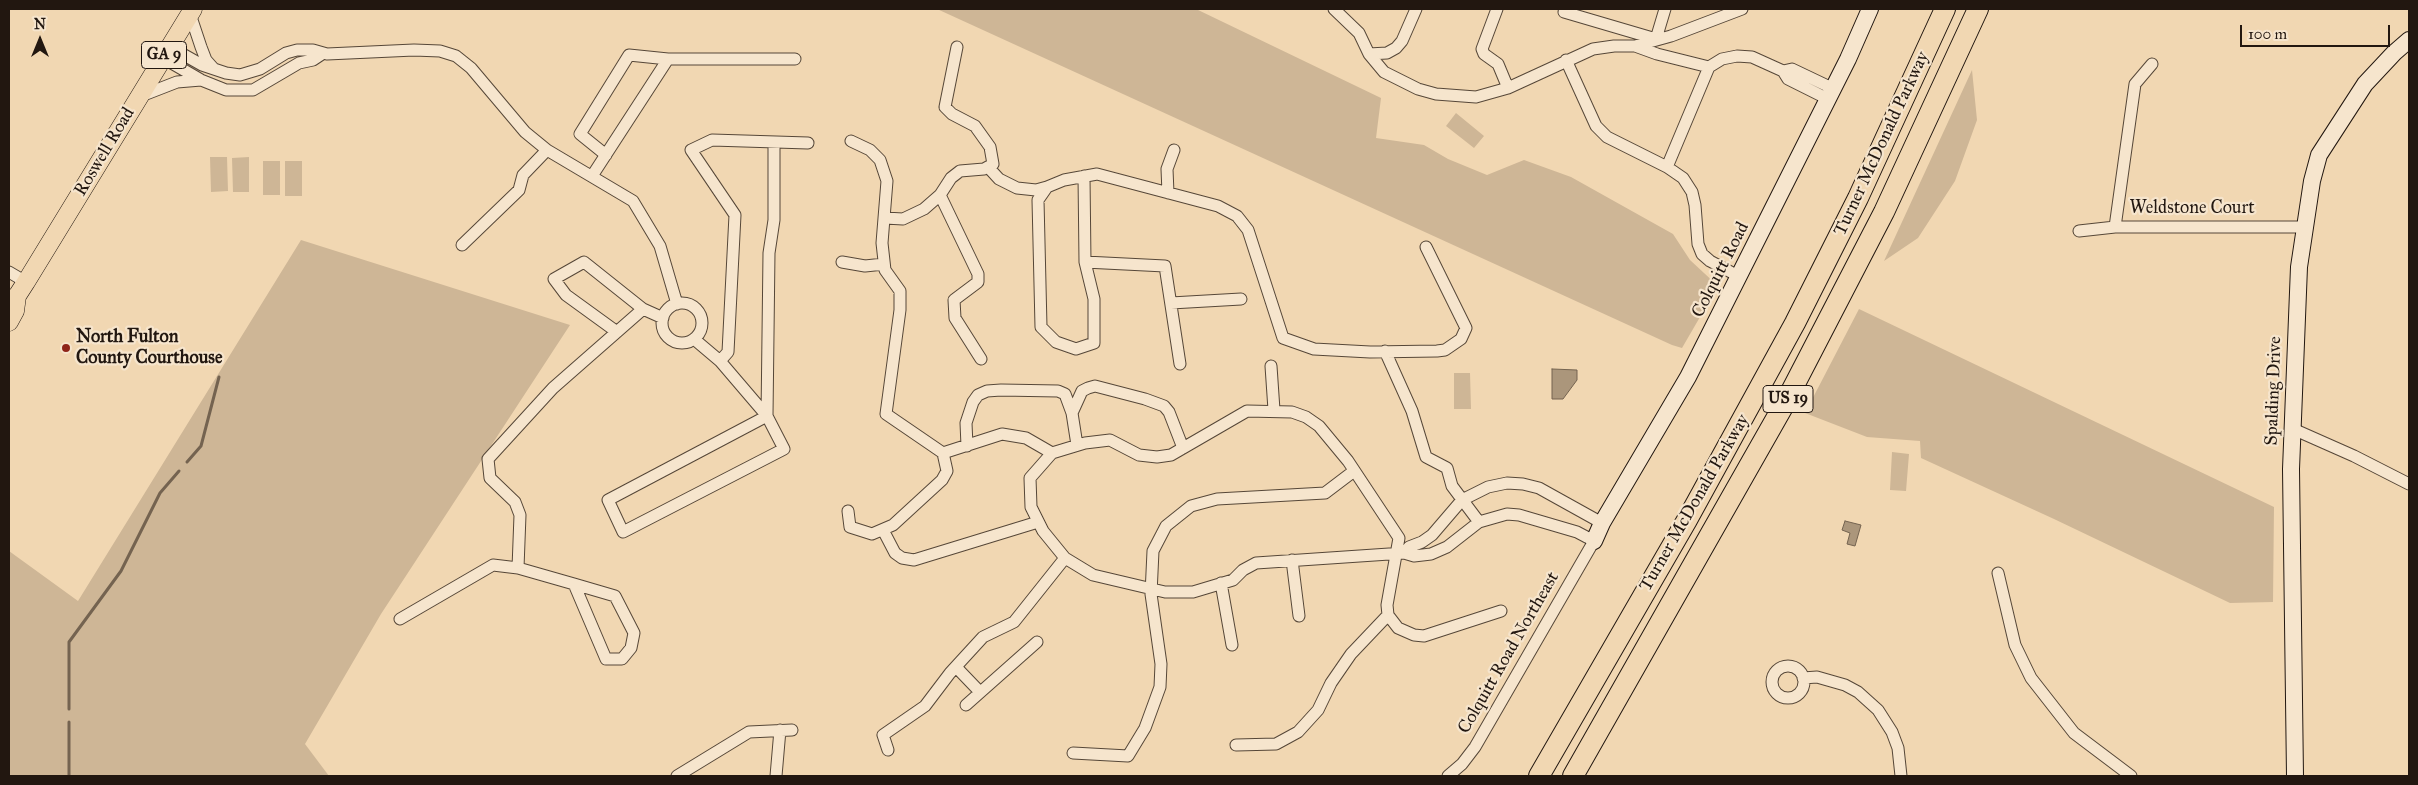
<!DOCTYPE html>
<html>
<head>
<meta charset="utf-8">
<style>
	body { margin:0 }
	#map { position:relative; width:2418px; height:785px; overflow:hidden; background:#f1d7b2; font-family:"IM FELL Great Primer",serif }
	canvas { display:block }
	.frame { position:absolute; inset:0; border:10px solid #221710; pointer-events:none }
	.north { position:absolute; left:15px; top:15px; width:50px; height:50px; -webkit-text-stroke:4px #f6e5cd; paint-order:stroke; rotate:0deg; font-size:14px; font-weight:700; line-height:20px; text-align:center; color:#221710 }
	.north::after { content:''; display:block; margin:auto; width:18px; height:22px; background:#221710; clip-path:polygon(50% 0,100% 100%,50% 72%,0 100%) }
	.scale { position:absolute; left:2240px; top:25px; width:150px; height:22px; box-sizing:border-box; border:2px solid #221710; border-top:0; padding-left:6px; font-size:15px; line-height:18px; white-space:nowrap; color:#221710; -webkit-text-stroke:4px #f6e5cd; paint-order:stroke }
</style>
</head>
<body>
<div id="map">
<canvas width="2418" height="785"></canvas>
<div class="frame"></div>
<div class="north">N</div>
<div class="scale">100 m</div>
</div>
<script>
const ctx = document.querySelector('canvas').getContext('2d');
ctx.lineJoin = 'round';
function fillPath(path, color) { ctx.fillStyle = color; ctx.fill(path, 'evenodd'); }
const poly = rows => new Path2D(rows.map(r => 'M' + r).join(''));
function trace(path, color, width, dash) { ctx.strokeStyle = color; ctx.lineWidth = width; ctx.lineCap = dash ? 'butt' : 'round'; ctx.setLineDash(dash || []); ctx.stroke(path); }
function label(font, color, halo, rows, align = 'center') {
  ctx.font = font + ' "IM FELL Great Primer",serif'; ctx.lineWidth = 4.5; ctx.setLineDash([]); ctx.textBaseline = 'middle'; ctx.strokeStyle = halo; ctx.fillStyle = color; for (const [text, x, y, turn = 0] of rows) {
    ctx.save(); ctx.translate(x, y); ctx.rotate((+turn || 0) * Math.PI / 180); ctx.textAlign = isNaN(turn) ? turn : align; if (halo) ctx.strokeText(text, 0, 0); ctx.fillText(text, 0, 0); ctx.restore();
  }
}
fillPath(poly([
	[937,9,1196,9,1381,98,1376,138,1424,145,1448,159,1487,175,1524,160,1571,177,1673,234,1690,260,1718,286,1682,348,1672,345],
	[1972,70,1977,120,1955,181,1918,238,1884,261],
	[1456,113,1484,136,1474,148,1446,126],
	[210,157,227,157,228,191,211,192],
	[249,157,249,192,233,192,232,158],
	[263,161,280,161,280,195,263,195],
	[285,161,302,161,302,196,285,196],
	[301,240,570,325,381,614,305,744,329,776,9,776,9,551,78,601],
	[1859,309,2274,507,2273,602,2230,603,2054,519,1921,458,1920,441,1867,437,1805,413],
	[1454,373,1470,373,1471,409,1454,409],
	[1892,452,1909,454,1906,491,1890,490]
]), '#ceb696');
const water = poly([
	[1552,369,1577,370,1577,380,1563,399,1552,399,1552,369],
	[1845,521,1861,525,1855,546,1847,544,1850,533,1842,530,1845,521]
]);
fillPath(water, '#ab967b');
trace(water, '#746350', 1);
trace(poly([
	[187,462,201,446,219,377],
	[69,709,69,642,121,571,160,493,179,471],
	[69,722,69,776]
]), '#746350', 3);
const street = poly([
	[1334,9,1359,33,1369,54,1384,72,1418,89,1436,94,1476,97,1508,88,1593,49,1614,46,1635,46,1657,54,1709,67],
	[1497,9,1482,49,1484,54,1498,64,1508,88],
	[1564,12,1656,39],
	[190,14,201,47,206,60,214,69],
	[1656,39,1665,9],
	[1635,46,1671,36,1742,9],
	[170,47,202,65,226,73,240,75,260,69,286,53,297,50,313,50,327,54,414,50,440,51,456,56,471,68,525,132,547,150,633,201,660,246,677,304],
	[1369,54,1387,53,1396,48,1402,41,1416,9],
	[163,58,201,80,226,90,253,90,299,63,313,60,322,54],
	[1566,60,1596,126,1607,137,1667,167,1683,178,1692,192,1695,205,1698,244,1702,254,1710,261,1740,277],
	[1783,71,1788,79,1828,99],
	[141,96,177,82,201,80],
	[851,141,870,150,880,160,887,181,882,243,885,270,900,291,900,310,886,414,943,453,1002,434,1026,438,1052,453,1085,443,1110,440,1139,455,1157,457,1171,455,1247,411,1292,412,1306,417,1319,426,1348,461,1399,538,1387,605,1388,615,1398,628,1414,635,1424,636,1501,611],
	[606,155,580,134,629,55,668,59,795,59],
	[988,167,999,179,1017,188,1036,190,1047,187],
	[1667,167,1709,67,1722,59,1737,56,1752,57,1783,71,1792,69,1834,89],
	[592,176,668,59],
	[1084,176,1085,262],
	[1168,193,1167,169,1174,150],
	[940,195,978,274,978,282,954,300,955,318,981,359],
	[885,218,903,219,924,209,940,195,951,178,960,171,984,169,993,164,990,147,975,126,952,114,945,107,957,47],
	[2115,227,2135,84,2152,64],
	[2079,231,2115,227,2305,227],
	[462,245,519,190,523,175,547,150],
	[842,262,865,266,884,264],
	[9,272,26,282],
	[1171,303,1241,299],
	'662 323a20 20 0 1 1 40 0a20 20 0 1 1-40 0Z',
	[617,332,566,295,554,279,584,262,643,309],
	[694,339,720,361,767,416],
	[1385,351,1412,411,1426,457,1447,468,1452,486,1479,522],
	[720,361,728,352,735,215,691,150,712,140,808,143],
	[1180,364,1165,266,1085,262,1094,299,1094,343,1076,349,1056,342,1041,327,1038,200,1047,187,1064,180,1097,174,1218,206,1237,216,1248,230,1283,338,1314,349,1370,352,1437,351,1445,350,1461,339,1466,328,1426,247],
	[1271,366,1274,410],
	[1072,413,1082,391,1088,388,1095,386,1145,399,1164,406,1169,412,1183,448],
	[767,416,784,449,623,532,608,500,767,416],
	[767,416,769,253,774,220,774,142],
	[2293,429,2354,456,2409,484],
	[967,446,966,423,973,402,978,395,987,391,1001,390,1058,391,1065,394,1072,413,1077,445],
	[1052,453,1030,478,1031,507,1043,531,1065,558,1093,575,1165,592,1193,592,1233,580,1243,570,1256,563,1404,553,1414,556,1431,554,1447,547,1479,522,1507,514,1519,515,1577,532,1594,541,1475,747,1462,764,1448,776],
	[848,511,850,527,872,534,893,525,942,480,947,471,943,453],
	[883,530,895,553,902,558,914,560,1038,522],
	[1404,553,1409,547,1422,542,1432,535,1462,500,1488,487,1507,483,1523,484,1539,488,1602,523],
	[1292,560,1299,616],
	[518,568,520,515,515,502,490,478,488,459,553,388,643,309,663,318],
	[1998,573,2015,645,2031,678,2074,733,2131,776],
	[1221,583,1232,645],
	[574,584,615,596,634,633,631,648,622,659,606,659,574,584],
	[400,619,493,565,518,568,574,584],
	'1772 682a16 16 0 1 1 32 0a16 16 0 1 1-32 0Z',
	[956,667,980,692],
	[1803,678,1817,677,1845,685,1858,692,1878,710,1892,732,1898,748,1901,776],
	[966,705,1037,642],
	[1236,745,1276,744,1298,732,1318,710,1331,683,1351,654,1388,615],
	[888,750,883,735,925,706,950,673,983,637,1014,622,1065,558],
	[1073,753,1128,756,1145,728,1160,687,1161,664,1151,594,1153,551,1166,526,1191,506,1217,499,1325,493,1354,471],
	[677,776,749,732,792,730],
	[776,776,780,730]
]);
const secondary = poly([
	[1594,541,1602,523,1688,377,1848,59,1870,9],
	[2295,776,2291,469,2299,267,2312,181,2319,155,2365,84,2394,53,2409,40]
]);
const primary = poly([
	[9,301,17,296,26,282,193,9],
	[9,322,15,311,17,296]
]);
const highway = poly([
	[1539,776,1687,520,1795,323,1858,198,1945,9],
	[1573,776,1785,403,1884,212,1978,9]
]);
trace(street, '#564738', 13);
trace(secondary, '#221710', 18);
trace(primary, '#221710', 19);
trace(highway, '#221710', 22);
trace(street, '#f6e5cd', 11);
trace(secondary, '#f6e5cd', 16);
trace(primary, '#f1d7b2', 18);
trace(highway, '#f1d7b2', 20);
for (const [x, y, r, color] of [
	[66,348,5,"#8f2418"]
]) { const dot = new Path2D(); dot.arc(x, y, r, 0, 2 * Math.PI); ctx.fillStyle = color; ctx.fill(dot); trace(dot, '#f6e5cd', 2); }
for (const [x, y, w] of [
	[164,55,45],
	[1788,399,50]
]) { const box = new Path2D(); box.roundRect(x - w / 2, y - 13.5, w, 27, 4); ctx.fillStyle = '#f6e5cd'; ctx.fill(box); trace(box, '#221710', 1); }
label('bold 16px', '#221710', null, [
	["GA 9",164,55],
	["US 19",1788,399]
]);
label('18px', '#221710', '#f6e5cd', [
	["Turner McDonald Parkway",1882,144,-65],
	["Roswell Road",105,152,-59],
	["Weldstone Court",2192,209],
	["Colquitt Road",1721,270,-63],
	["Spalding Drive",2274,391,-88],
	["Turner McDonald Parkway",1695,503,-60],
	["Colquitt Road Northeast",1509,653,-60]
]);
label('bold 18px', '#221710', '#f6e5cd', [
	["North Fulton",76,338],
	["County Courthouse",76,359]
], 'left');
</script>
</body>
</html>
